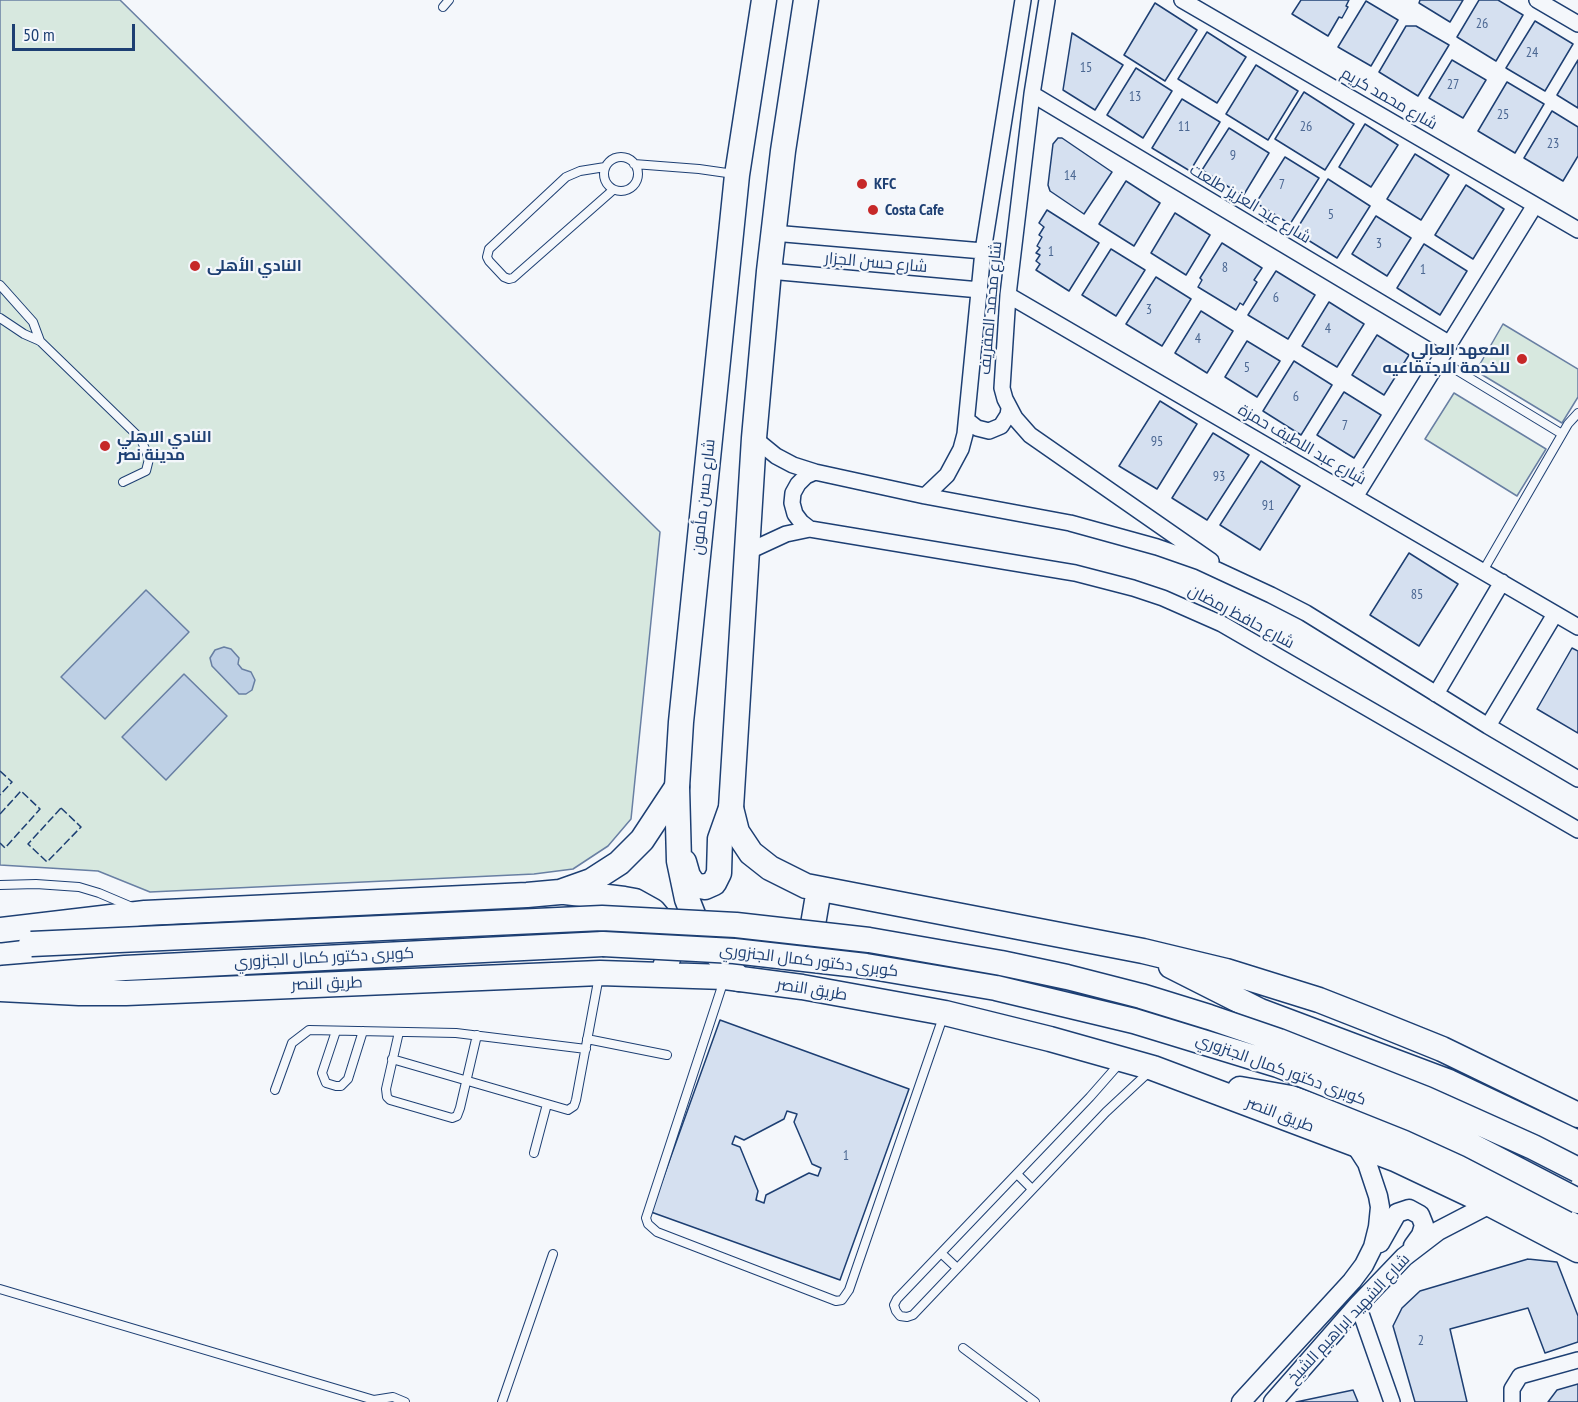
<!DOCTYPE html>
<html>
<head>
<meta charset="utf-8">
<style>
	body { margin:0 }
	#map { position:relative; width:1578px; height:1402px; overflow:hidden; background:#f4f7fb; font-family:"PT Sans Narrow",sans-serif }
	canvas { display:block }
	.scale { position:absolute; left:12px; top:24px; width:123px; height:27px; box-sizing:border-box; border:3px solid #1d3f73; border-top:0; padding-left:8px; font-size:18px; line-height:21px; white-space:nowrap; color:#1d3f73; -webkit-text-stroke:4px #f4f7fb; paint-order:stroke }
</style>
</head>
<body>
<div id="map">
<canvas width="1578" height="1402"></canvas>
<div class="scale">50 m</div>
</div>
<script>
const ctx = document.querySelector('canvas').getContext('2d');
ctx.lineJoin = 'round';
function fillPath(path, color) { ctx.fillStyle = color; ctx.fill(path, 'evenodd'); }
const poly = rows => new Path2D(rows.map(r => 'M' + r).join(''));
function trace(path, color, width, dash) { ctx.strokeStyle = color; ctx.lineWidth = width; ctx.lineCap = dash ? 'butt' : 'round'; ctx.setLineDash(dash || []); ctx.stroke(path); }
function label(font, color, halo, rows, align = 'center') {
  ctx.font = font + ' "PT Sans Narrow",Cairo,sans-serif'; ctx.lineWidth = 4.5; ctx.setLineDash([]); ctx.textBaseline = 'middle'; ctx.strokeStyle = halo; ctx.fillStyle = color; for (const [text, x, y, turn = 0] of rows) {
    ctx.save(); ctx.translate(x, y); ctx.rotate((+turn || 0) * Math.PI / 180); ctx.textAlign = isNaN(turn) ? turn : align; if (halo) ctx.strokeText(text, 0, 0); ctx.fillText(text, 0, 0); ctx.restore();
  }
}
const green = poly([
	[0,0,120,0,660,532,631,819,608,846,573,869,534,874,150,892,98,871,0,865,0,0],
	[1503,324,1578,369,1578,397,1562,423,1476,371,1503,324],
	[1454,393,1546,449,1517,496,1425,439,1454,393]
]);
fillPath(green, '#d7e8df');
trace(green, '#687fa3', 1.5);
const water = poly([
	[146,590,189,632,105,719,61,677,146,590],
	[224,647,231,649,239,658,238,664,242,669,251,672,255,680,252,690,246,694,239,694,212,666,210,658,215,650,224,647],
	[184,674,227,716,166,780,122,737,184,674]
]);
fillPath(water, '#bed0e5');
trace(water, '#687fa3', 1.5);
const building = poly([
	[1301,0,1349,0,1346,6,1348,7,1342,18,1339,17,1328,36,1292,14,1301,0],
	[1420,0,1463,0,1450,22,1419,3,1420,0],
	[1479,0,1498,0,1523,15,1496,61,1457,37,1479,0],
	[1366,1,1398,20,1371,66,1338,47,1366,1],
	[1155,3,1197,30,1165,81,1124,55,1155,3],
	[1535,21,1573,44,1545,91,1506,68,1535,21],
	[1406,26,1416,26,1449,45,1418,96,1379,72,1406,26],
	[1207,32,1246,57,1217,103,1178,79,1207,32],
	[1072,33,1123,65,1095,110,1063,90,1072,33],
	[1452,60,1486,80,1463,118,1429,98,1452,60],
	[1578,60,1578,108,1557,95,1578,60],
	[1256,65,1298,91,1268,140,1226,114,1256,65],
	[1136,68,1172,91,1143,138,1107,115,1136,68],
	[1507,82,1544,104,1515,153,1478,131,1507,82],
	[1304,92,1354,124,1325,170,1275,139,1304,92],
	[1182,99,1220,122,1190,171,1152,148,1182,99],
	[1552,111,1578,127,1578,156,1563,181,1524,158,1552,111],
	[1365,124,1398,145,1371,187,1339,167,1365,124],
	[1229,128,1269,153,1243,196,1202,170,1229,128],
	[1058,138,1062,138,1112,172,1084,214,1050,191,1048,185,1053,144,1058,138],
	[1415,154,1449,175,1421,220,1387,199,1415,154],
	[1285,157,1319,178,1290,224,1256,203,1285,157],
	[1328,179,1370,206,1337,258,1295,232,1328,179],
	[1126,181,1160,203,1134,246,1099,224,1126,181],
	[1466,185,1504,209,1473,259,1435,235,1466,185],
	[1047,210,1099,243,1069,291,1036,270,1040,264,1036,261,1040,255,1036,253,1040,248,1037,246,1042,237,1039,235,1044,227,1039,223,1047,210],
	[1175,213,1210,235,1186,275,1151,253,1175,213],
	[1376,216,1411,238,1387,276,1352,254,1376,216],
	[1222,243,1262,268,1254,280,1257,282,1243,305,1240,303,1236,310,1198,287,1202,280,1200,278,1222,243],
	[1424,244,1467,271,1440,315,1397,288,1424,244],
	[1111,249,1145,270,1116,316,1082,295,1111,249],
	[1276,271,1315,295,1288,339,1248,315,1276,271],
	[1156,277,1191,299,1162,346,1126,324,1156,277],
	[1329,302,1364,324,1337,367,1302,346,1329,302],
	[1201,311,1233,331,1207,373,1175,353,1201,311],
	[1377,335,1409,355,1384,395,1352,375,1377,335],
	[1247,341,1280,361,1257,397,1225,377,1247,341],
	[1294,361,1332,385,1301,435,1263,411,1294,361],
	[1344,392,1381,415,1354,458,1317,435,1344,392],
	[1160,401,1197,424,1157,489,1119,466,1160,401],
	[1213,433,1249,455,1207,520,1172,498,1213,433],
	[1261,461,1300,486,1260,550,1220,525,1261,461],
	[1409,553,1458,584,1419,646,1370,615,1409,553],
	[1572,648,1578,651,1578,733,1537,709,1572,648],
	[720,1020,909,1089,840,1280,651,1212,720,1020],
	[787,1111,797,1114,794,1122,812,1164,821,1168,818,1176,809,1173,766,1195,764,1203,756,1200,758,1191,740,1147,732,1144,735,1136,744,1140,784,1119,787,1111],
	[1528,1259,1557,1262,1578,1316,1578,1342,1545,1353,1528,1308,1450,1329,1467,1402,1415,1402,1393,1326,1402,1308,1420,1291,1528,1259],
	[1578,1384,1578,1402,1548,1402,1557,1390,1578,1384],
	[1353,1390,1358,1402,1296,1402,1353,1390]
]);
fillPath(building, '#d5e0f0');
trace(building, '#1d3f73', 1.5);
const service = poly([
	[443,7,449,0],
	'604 174a17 17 0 1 1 34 0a17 17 0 1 1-34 0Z',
	[634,164,699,169,734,174],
	[605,167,580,171,566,177,489,249,487,257,489,261,504,277,509,279,513,278,613,190],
	[0,285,33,322,40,341],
	[0,318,24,334,40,341,141,439,149,459,146,471,123,482],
	[1440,360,1562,434],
	[1483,571,1568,424,1578,413],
	[0,885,36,884,79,887,99,893,132,907],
	[724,980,646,1218,648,1224,657,1232,836,1301,842,1300,849,1290,943,1017],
	[336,1031,322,1073,326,1083,336,1086,341,1086,348,1079,363,1031],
	[399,1032,386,1089,387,1097,390,1100,452,1118,457,1116,460,1108,477,1035],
	[587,1039,667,1055],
	[392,1059,568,1110,574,1106,576,1100,599,976],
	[1119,1064,1090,1097,897,1299,894,1305,896,1311,900,1316,907,1317,913,1315,1106,1112,1150,1071],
	[275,1090,292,1043,309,1030,456,1033,586,1049],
	[534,1153,547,1104],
	[1017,1174,1032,1189],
	[941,1253,957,1268],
	[0,1289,374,1400,393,1397,405,1402],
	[963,1348,1035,1402],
	[502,1402,553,1254]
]);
const minor = poly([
	[1047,0,1032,94,1008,295,1002,388,1005,399,1015,418,1030,435,1211,561],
	[1182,0,1578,230],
	[1537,0,1578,24],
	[1032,94,1450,344],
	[773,233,983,251],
	[769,271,980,290],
	[1008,295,1578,627],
	[967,420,977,428,989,431,1001,426,1008,415,1009,409],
	[754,438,776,456,793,465,815,472,925,496,1070,523,1157,547,1200,562,1271,595,1306,613,1488,726,1578,779],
	[925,496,947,475,961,449,965,434,983,251,1023,0],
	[1355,497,1535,205],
	[810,529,801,522,795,514,792,503,793,493,798,484,806,476,815,472],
	[747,552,786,534,810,529,1075,573,1133,588,1163,598,1222,624,1578,830],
	[1436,694,1502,582],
	[1488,726,1555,614],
	[1358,1305,1392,1402],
	[1512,1402,1512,1389,1520,1376,1578,1360]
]);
const tertiary = poly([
	[1380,1243,1397,1213,1409,1209,1420,1215,1424,1225,1421,1235,1413,1246],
	[1241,1402,1352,1281,1364,1265,1373,1247,1378,1227,1380,1207,1378,1196,1367,1163,1354,1143],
	[1273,1402,1358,1305,1404,1257,1438,1231,1490,1204]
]);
const primary = poly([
	[684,862,688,876,694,885,705,887,714,883,719,873,720,839,731,808,754,438,769,271,783,151,806,0],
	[739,979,713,950,694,917,687,899,679,861,677,787,681,722,737,175,764,0]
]);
const trunk = poly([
	[731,808,737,832,751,853,770,868,806,886,1143,951,1226,971,1319,1000,1370,1020,1442,1049,1578,1115],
	[565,892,624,899,635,901,653,911,668,929,670,941,670,953,665,967],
	[0,930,145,913,527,895,560,892,591,881,619,863,642,840,677,787],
	[808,954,819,889],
	[1171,966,1260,1011,1449,1082,1578,1143],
	[3,978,125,968,603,944],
	[0,989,79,993,126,993,600,973,725,977,802,987,945,1013,1050,1039,1153,1068,1395,1159,1490,1204,1578,1250],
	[1240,1089,1291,1098,1348,1118,1427,1151,1578,1228]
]);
trace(service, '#1d3f73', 10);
trace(minor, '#1d3f73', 18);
trace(tertiary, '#1d3f73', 21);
trace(primary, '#1d3f73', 27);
trace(trunk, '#1d3f73', 27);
trace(service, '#f4f7fb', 8);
trace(minor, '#f4f7fb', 15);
trace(tertiary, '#f4f7fb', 18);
trace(primary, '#f4f7fb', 24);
trace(trunk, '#f4f7fb', 24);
const trunkBridge = poly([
	[31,944,602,918,736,925,869,940,1001,963,1067,977,1141,996,1209,1017,1279,1041,1426,1099,1533,1147,1578,1170],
	[603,944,734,951,866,966,996,988,1134,1021,1278,1065,1413,1119,1470,1145,1578,1201]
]);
trace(trunkBridge, '#1d3f73', 27, []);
trace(trunkBridge, '#f4f7fb', 24);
trace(poly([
	[0,771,12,782,0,795],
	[61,808,81,827,47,862,28,844,61,808],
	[0,814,21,791,40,809,5,848,0,843]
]), '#1d3f73', 1.5, [8, 3]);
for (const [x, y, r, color] of [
	[862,184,6,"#c62828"],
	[873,210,6,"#c62828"],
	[195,266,6,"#c62828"],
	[1522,359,6,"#c62828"],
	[105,446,6,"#c62828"]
]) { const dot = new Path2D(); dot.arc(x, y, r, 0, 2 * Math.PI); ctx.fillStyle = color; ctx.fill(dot); trace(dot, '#f4f7fb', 2); }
label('14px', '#4b6792', null, [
	["26",1482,24],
	["24",1532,53],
	["15",1086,68],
	["27",1453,85],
	["13",1135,97],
	["25",1503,115],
	["11",1184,127],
	["26",1306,127],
	["23",1553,144],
	["9",1233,156],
	["14",1070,176],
	["7",1282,185],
	["5",1331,215],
	["3",1379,244],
	["1",1051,252],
	["8",1225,268],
	["1",1423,270],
	["6",1276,298],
	["3",1149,310],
	["4",1328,329],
	["4",1198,339],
	["5",1247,368],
	["6",1296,397],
	["7",1345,426],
	["95",1157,442],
	["93",1219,477],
	["91",1268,506],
	["85",1417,595],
	["1",846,1156],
	["2",1421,1341]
]);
label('16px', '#1d3f73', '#f4f7fb', [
	["شارع محمد كريم",1389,99,30],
	["شارع عبد العزيز طلعت",1250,204,31],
	["شارع حسن الجزار",876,263,5],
	["شارع محمد المقريف",991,308,-85],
	["شارع عبد اللطيف حمزة",1302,445,30],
	["شارع حسن مأمون",704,497,-84],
	["شارع حافظ رمضان",1241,617,28],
	["كوبرى دكتور كمال الجنزوري",324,958,-3],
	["كوبرى دكتور كمال الجنزوري",809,961,7],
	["طريق النصر",327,984,-2],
	["طريق النصر",812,990,9],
	["كوبرى دكتور كمال الجنزوري",1281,1070,20],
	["طريق النصر",1280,1115,21],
	["شارع الشهيد ابراهيم الشيخ",1349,1319,-47]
]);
label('bold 16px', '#1d3f73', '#f4f7fb', [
	["KFC",874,184],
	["Costa Cafe",885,210],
	["النادي الأهلى",207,266],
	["المعهد العالي",1510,350,"right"],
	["للخدمة الاجتماعيه",1510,368,"right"],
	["النادي الاهلي",117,437],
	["مدينة نصر",117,455]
], 'left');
</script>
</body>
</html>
